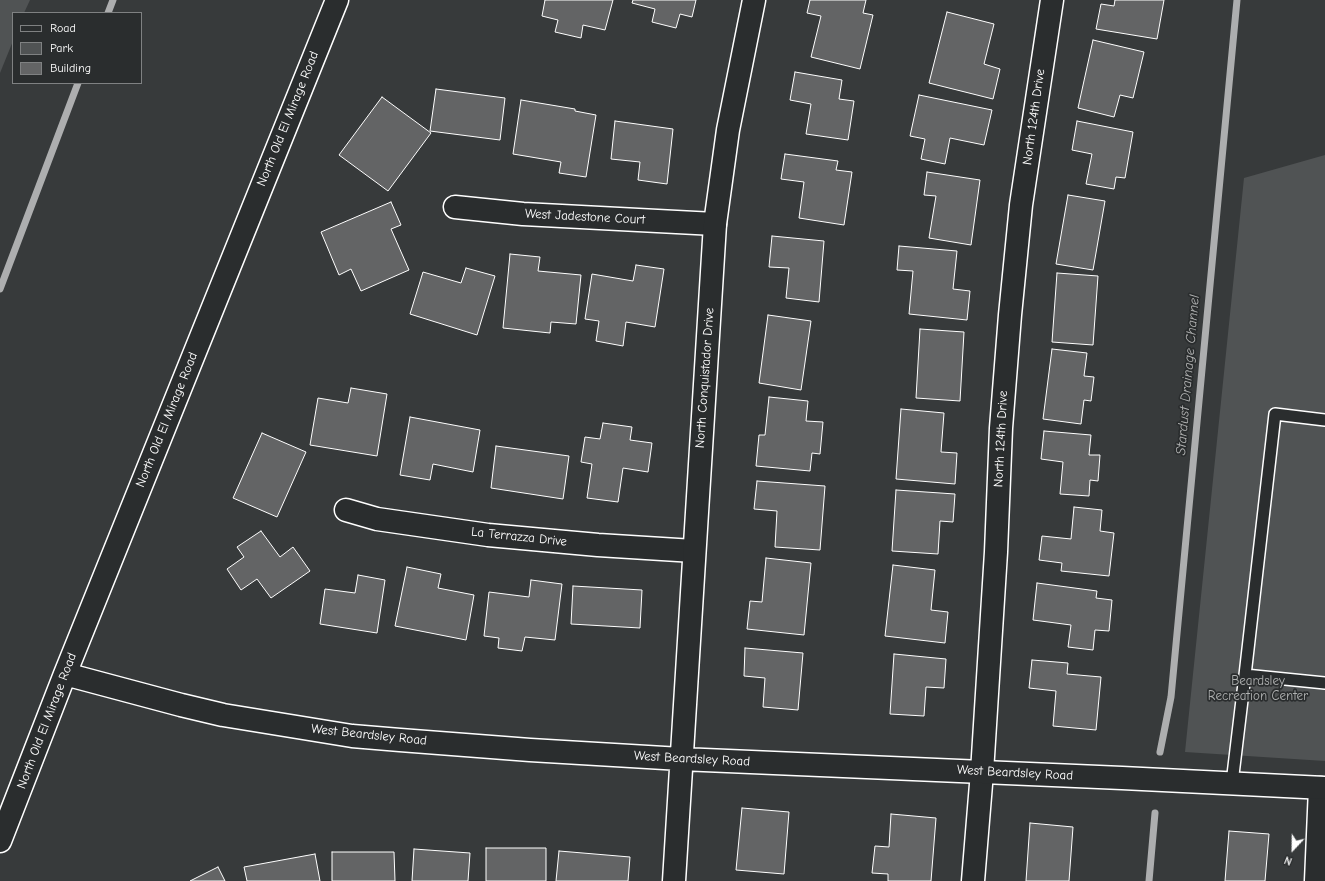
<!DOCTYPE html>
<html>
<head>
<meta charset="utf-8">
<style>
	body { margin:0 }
	#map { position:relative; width:1325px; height:881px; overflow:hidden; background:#373a3b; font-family:"Comic Neue",sans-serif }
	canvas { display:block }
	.legend { position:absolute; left:12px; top:12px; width:130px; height:72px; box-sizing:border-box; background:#2a2d2e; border:1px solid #7f8182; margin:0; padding:5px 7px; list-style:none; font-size:12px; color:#fff }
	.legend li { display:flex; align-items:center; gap:8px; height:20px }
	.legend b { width:20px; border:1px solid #7f8182 }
	.north { position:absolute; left:1273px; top:829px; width:40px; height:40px; -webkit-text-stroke:3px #2a2d2e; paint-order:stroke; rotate:202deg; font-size:11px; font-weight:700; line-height:16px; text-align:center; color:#fff }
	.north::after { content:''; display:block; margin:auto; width:14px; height:18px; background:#fff; clip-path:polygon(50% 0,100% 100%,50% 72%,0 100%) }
</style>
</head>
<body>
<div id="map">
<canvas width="1325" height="881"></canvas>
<ul class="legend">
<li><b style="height:5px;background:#2a2d2e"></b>Road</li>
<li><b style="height:11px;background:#505354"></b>Park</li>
<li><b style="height:11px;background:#636465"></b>Building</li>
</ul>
<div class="north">N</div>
</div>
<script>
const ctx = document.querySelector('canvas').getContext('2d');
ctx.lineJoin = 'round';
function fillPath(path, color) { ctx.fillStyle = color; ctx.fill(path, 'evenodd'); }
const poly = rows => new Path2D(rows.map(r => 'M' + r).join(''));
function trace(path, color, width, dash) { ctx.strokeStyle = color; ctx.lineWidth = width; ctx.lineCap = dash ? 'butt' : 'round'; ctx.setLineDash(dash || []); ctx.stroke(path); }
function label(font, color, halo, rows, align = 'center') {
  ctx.font = font + ' "Comic Neue",sans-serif'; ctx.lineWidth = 3.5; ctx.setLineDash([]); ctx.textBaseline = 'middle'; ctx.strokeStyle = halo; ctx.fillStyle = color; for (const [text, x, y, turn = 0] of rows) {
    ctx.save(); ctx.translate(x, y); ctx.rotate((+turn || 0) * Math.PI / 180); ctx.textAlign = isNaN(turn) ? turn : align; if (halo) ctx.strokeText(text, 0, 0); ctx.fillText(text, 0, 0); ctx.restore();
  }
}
fillPath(poly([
	[0,0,30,0,24,13,13,13,13,41,0,73],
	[1325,155,1325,761,1185,752,1244,178]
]), '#505354');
trace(poly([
	[108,13,113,0],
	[0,289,78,83],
	[1160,752,1171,697,1237,0],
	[1149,881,1155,813]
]), '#adaeaf', 7);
const building = poly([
	[545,0,613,0,605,30,583,25,581,38,555,32,558,20,542,16,545,0],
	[633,0,696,0,692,17,680,14,676,28,652,22,655,9,632,3,633,0],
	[810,0,866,0,863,13,873,15,860,69,811,57,821,16,807,13,810,0],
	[1115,0,1164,0,1157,39,1096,29,1101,4,1114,6,1115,0],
	[947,12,994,24,984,64,1000,69,993,99,929,83,947,12],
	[1093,40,1144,52,1133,98,1120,95,1114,117,1078,108,1093,40],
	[795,72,842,80,839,99,854,101,848,140,806,134,811,104,790,100,795,72],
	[436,89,505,98,500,140,430,131,436,89],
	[919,95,992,110,984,145,950,138,945,164,921,159,925,139,910,136,919,95],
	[382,97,431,133,388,191,339,155,382,97],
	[521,100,575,109,575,111,596,115,586,177,559,173,561,162,513,154,521,100],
	[615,121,673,129,667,184,638,180,640,162,611,159,615,121],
	[1077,121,1133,132,1125,178,1116,177,1114,189,1086,184,1092,154,1072,150,1077,121],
	[785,154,838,161,836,170,852,172,844,225,799,218,804,182,781,179,785,154],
	[927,172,980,180,971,245,929,238,936,196,924,195,927,172],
	[1068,195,1105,201,1093,270,1056,264,1068,195],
	[391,202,401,225,391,229,409,270,361,291,351,269,339,275,321,232,391,202],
	[772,236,824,241,819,302,786,298,789,268,769,267,772,236],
	[899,246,957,251,953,289,970,291,967,320,909,314,913,271,897,270,899,246],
	[510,254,540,257,538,271,581,275,576,324,551,322,550,333,503,328,510,254],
	[636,265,664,269,655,327,626,322,623,346,596,341,599,321,585,319,592,274,633,281,636,265],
	[466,268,495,276,477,335,410,314,423,272,461,283,466,268],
	[1057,273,1098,276,1093,345,1052,342,1057,273],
	[768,315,811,321,801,390,759,383,768,315],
	[920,329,964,332,960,401,916,398,920,329],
	[1052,349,1087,353,1084,376,1094,377,1091,401,1084,400,1081,424,1043,419,1052,349],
	[351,388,387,394,377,456,310,445,318,398,348,403,351,388],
	[769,397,808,401,806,421,823,422,820,454,812,453,810,471,756,466,759,435,765,435,769,397],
	[901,409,944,413,941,452,957,453,955,484,896,479,901,409],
	[410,417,480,430,473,472,433,464,430,480,400,475,410,417],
	[603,423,632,427,630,440,652,443,648,472,623,468,618,502,587,498,592,464,581,462,585,437,600,439,603,423],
	[1044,431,1091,435,1089,455,1100,455,1098,481,1090,480,1089,496,1060,494,1063,462,1041,459,1044,431],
	[262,433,306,452,277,517,233,498,262,433],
	[496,446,569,456,563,499,491,488,496,446],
	[757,481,825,486,820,550,775,547,777,511,754,509,757,481],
	[896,490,955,494,953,522,940,521,938,554,892,551,896,490],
	[1074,507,1102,510,1100,531,1114,533,1109,576,1061,571,1062,563,1039,560,1042,536,1071,539,1074,507],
	[261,531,280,557,293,547,310,571,271,598,257,579,241,590,227,569,244,557,237,547,261,531],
	[766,558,811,563,804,635,747,629,750,601,762,602,766,558],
	[893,565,935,570,931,610,948,612,945,643,885,636,893,565],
	[407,567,441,574,438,588,474,595,466,640,395,626,407,567],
	[358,575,385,580,377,633,320,624,325,589,355,593,358,575],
	[531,580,562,584,555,640,525,637,522,651,498,648,499,638,484,636,489,592,529,597,531,580],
	[1037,583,1097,591,1096,598,1112,600,1109,631,1095,630,1093,650,1068,647,1071,625,1033,620,1037,583],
	[573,586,642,590,640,628,571,624,573,586],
	[745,648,803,653,798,710,763,707,765,678,744,676,745,648],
	[894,654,946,659,944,688,926,687,924,716,890,714,894,654],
	[1032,660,1068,663,1067,674,1101,677,1096,730,1053,726,1056,691,1029,688,1032,660],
	[742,808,789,812,784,874,736,870,742,808],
	[891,814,936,818,931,881,888,881,888,874,872,873,875,846,889,847,891,814],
	[1030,823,1073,827,1069,881,1026,881,1030,823],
	[1229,831,1269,834,1265,881,1225,881,1229,831],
	[486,848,546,848,546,881,486,881,486,848],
	[414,849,470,853,468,881,412,881,414,849],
	[559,851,630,857,628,881,556,881,559,851],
	[332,852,394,852,395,881,332,881,332,852],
	[315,854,320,881,247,881,244,867,315,854],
	[218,867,225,881,190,881,218,867]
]);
fillPath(building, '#636465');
trace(building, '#fff', 1);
const lane = poly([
	[1325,420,1275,414,1245,675,1325,683],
	[1232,783,1245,675]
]);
const street = poly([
	[455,207,523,214,715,224],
	[346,510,377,519,488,535,598,545,694,551],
	[973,881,982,772,996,552,1001,428,1010,315,1021,205,1052,0],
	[1316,881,1320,788]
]);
const secondary = poly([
	[65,674,181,705,223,715,352,736,400,740,530,750,681,759,1122,778,1325,788],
	[0,841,65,674,337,0],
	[674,881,715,224,728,130,754,0]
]);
trace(lane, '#fff', 14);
trace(street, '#fff', 25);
trace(secondary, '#fff', 25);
trace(lane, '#2a2d2e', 11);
trace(street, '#2a2d2e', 22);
trace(secondary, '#2a2d2e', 22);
label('13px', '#fff', '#2a2d2e', [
	["North 124th Drive",1034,117,-82],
	["North Old El Mirage Road",288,119,-68],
	["West Jadestone Court",585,217,3],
	["North Conquistador Drive",705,378,-86],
	["North Old El Mirage Road",167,420,-68],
	["North 124th Drive",1001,439,-87],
	["La Terrazza Drive",519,537,6],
	["North Old El Mirage Road",47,721,-69],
	["West Beardsley Road",369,735,6],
	["West Beardsley Road",692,759,3],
	["West Beardsley Road",1015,773,3]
]);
label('13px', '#b0b2b2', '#2a2d2e', [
	["Beardsley",1258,681],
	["Recreation Center",1258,696]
]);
label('italic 14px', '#b4b5b5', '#2a2d2e', [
	["Stardust Drainage Channel",1188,375,-85]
]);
</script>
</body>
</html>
